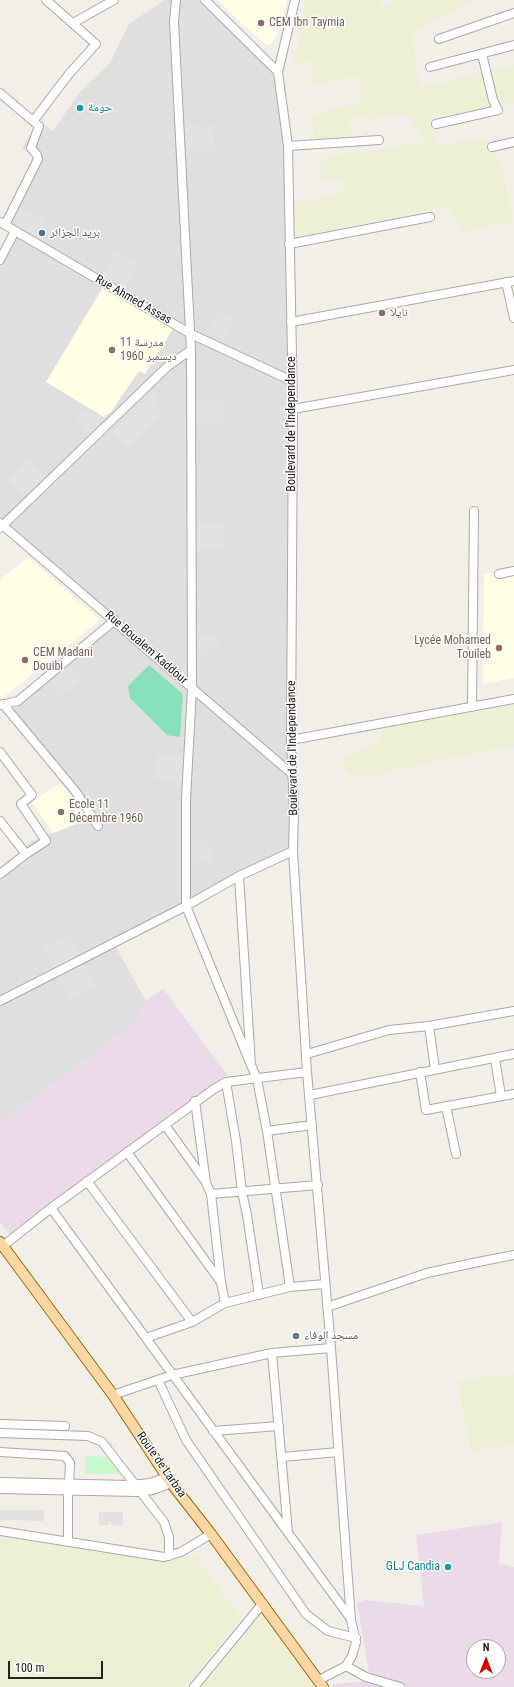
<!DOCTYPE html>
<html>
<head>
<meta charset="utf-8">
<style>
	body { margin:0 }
	#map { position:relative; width:514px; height:1687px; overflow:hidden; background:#f2efe9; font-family:"Roboto Condensed",sans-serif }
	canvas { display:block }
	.north { position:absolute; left:466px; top:1639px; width:40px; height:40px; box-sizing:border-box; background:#fff; border:1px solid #a7a7a7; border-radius:50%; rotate:0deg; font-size:11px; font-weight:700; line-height:16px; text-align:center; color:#222 }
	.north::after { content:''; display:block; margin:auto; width:14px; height:18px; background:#d40000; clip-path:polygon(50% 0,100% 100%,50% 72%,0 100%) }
	.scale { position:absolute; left:8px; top:1661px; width:95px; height:18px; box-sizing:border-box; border:2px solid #222; border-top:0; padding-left:5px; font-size:12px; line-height:14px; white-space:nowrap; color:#222; -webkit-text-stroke:3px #fff; paint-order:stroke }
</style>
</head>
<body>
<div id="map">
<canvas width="514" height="1687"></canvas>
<div class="north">N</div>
<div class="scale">100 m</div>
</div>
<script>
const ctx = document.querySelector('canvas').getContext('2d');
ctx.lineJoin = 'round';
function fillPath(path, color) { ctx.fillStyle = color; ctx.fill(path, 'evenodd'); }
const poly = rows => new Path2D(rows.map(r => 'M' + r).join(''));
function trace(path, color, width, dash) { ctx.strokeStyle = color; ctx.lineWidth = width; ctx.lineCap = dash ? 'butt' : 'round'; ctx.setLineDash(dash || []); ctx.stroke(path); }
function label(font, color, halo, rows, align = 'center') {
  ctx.font = font + ' "Roboto Condensed","Noto Naskh Arabic",sans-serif'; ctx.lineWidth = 3; ctx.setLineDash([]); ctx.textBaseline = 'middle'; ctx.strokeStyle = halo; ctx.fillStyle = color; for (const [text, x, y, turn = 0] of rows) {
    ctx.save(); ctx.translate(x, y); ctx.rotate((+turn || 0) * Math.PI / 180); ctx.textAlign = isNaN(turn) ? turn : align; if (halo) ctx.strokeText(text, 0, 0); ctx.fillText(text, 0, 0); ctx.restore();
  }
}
fillPath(poly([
	[165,0,199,0,277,78,284,146,288,410,287,739,292,848,174,909,111,939,146,1001,139,1010,143,1017,0,1123,0,867,32,841,95,816,12,711,116,618,0,517,0,252,10,234,2,228,35,156,22,148,39,121,53,131,79,93,110,63,129,24]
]), '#e0dfdf');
fillPath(poly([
	[163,988,227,1075,10,1235,0,1222,0,1123,143,1017,139,1010,146,1001],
	[502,1522,499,1563,514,1567,514,1687,332,1687,332,1685,343,1683,362,1682,369,1673,357,1603,365,1600,424,1606,416,1535],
	[474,1647,498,1647,498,1671,474,1671]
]), '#ebdbe8');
fillPath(poly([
	[218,0,287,0,280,30,270,45,265,44,239,21],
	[103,287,173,329,145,374,139,371,111,412,104,417,46,382],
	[28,557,100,620,0,700,0,580],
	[514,570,514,678,483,684,484,574],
	[61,783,89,819,53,833,32,802]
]), '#ffffe5');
fillPath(poly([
	[306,0,379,0,382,7,394,0,472,0,412,31,419,87,514,66,514,103,427,118,439,145,482,139,500,161,514,220,462,232,447,207,297,237,295,203,345,193,341,178,323,180,319,163,335,156,426,143,408,115,348,119,352,136,314,142,312,115,361,103,358,74,311,87,314,59,293,67],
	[514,704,514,746,411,766,359,778,347,772,342,760,362,751,380,739,383,728],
	[514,1374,514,1444,471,1452,458,1382],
	[0,1537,166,1561,194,1555,242,1618,186,1687,0,1687],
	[257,1610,314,1687,196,1687]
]), '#eef0d5');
fillPath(poly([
	[85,1456,106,1457,120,1474,85,1474]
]), '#c8facc');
fillPath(poly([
	[149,665,183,694,180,737,167,735,130,698,128,686]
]), '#88e0be');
fillPath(poly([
	[213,125,215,151,186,153,184,127],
	[20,207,45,218,37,235,11,223],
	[115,251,138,263,125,289,101,277],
	[219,310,235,320,225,340,205,332],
	[155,391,160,416,129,448,112,431],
	[223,398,225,424,196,426,195,400],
	[85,408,105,419,89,437,76,418],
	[27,459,46,477,26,498,7,481],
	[223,523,225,549,196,551,195,525],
	[216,634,220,643,200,660,198,636],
	[64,660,81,679,60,698,42,679],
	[157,754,186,756,183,782,155,780],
	[194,838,208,842,213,861,191,864],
	[68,934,80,957,54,970,42,947],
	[85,964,97,987,71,1000,59,976],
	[0,1510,44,1510,44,1521,0,1520],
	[99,1512,123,1512,123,1526,111,1525,111,1522,109,1522,109,1525,99,1525]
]), '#e2e2e2');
const minor = poly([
	[176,0,174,22,191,350,192,688,186,799,186,906,251,1065],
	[205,0,278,72],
	[295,0,278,72,288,146,293,409,291,740,294,811,293,851,307,1072,331,1348,351,1620,356,1642,352,1656,346,1666,319,1680],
	[73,23,114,0],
	[439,39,514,13],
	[430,67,514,45],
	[0,93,39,126,31,148,37,155,38,159,5,225],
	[34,120,69,74,96,44,46,0],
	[436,124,498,110,493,100,482,54],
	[288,146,379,140],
	[492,147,514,142],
	[0,222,191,334,292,381],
	[289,244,430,217],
	[0,260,15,231],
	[506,282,514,318],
	[291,322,514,281],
	[293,409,514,370],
	[0,523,292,774],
	[0,528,168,366,191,350],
	[499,574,514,571],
	[3,704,76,792,98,826],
	[1,705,18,701,115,620],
	[472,707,474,511],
	[291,740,514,699],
	[0,752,32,795,21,804,46,841,26,854,0,874],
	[0,821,26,854],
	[239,876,251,1065,257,1079,267,1131,290,1287],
	[0,1001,186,906,239,876,293,851],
	[429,1026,435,1069],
	[307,1054,389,1030,429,1026,514,1011],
	[495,1059,501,1096],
	[420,1072,426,1110,514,1094],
	[226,1082,236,1141,242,1192,247,1215,259,1295],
	[310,1095,514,1054],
	[195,1101,206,1183,211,1194,221,1282,225,1303],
	[446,1106,456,1154],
	[165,1125,205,1181],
	[267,1131,312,1125],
	[127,1152,220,1281],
	[87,1181,192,1322],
	[211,1194,318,1185],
	[51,1208,351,1619],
	[3,1246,51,1208,214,1089,226,1082,307,1072],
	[327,1307,427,1273,478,1262,514,1255],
	[146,1338,192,1322,225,1303,290,1287,325,1284],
	[272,1353,288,1532],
	[158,1380,186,1440,306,1614,328,1631,356,1638],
	[113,1395,172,1375,272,1353,331,1348],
	[0,1424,65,1426],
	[213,1431,279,1426],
	[0,1433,88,1436,102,1442,164,1522,169,1537,169,1556],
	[0,1452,65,1456,70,1463,69,1484],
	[282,1457,338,1452],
	[0,1482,130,1485,150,1483,167,1477],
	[0,1489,136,1492,153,1490,171,1483],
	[0,1531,164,1557,181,1552,211,1534],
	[68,1542,68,1491],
	[346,1666,366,1677,400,1687],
	[194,1687,263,1603]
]);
const major = poly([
	[0,1242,113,1395,171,1483,211,1534,323,1687]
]);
trace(minor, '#a9a9a9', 10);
trace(major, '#a06b00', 12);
trace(minor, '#fff', 8);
trace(major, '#fcd6a4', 10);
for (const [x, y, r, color] of [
	[261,23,4,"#8d6e63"],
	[80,108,4,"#0f9aa8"],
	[42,233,4,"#5c6f8a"],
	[382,313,4,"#8d6e63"],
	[112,350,4,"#8d6e63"],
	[499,648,4,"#8d6e63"],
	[25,660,4,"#8d6e63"],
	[61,812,4,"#8d6e63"],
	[296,1336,4,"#6b7280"],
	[448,1567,4,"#0f9aa8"]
]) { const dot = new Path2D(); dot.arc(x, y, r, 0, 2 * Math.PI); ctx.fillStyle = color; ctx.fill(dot); trace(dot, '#fff', 1.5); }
label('12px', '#785e54', '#fff', [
	["CEM Ibn Taymia",269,23],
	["نايلا",390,313],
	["مدرسة 11",120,343],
	["ديسمبر 1960",120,357],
	["Lycée Mohamed",491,641,"right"],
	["Touileb",491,655,"right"],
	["CEM Madani",33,653],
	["Douibi",33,667],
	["Ecole 11",69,805],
	["Décembre 1960",69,819]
], 'left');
label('12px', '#0d838f', '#fff', [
	["حومة",88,108],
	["GLJ Candia",440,1567,"right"]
], 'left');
label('12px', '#4e5e75', '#fff', [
	["بريد الجزائر",50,233]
], 'left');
label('12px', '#222', '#fff', [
	["Rue Ahmed Assas",133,300,30],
	["Boulevard de l'Independance",292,424,-90],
	["Rue Boualem Kaddour",146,648,41],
	["Boulevard de l'Independance",293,748,-91],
	["Route de Larbaa",161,1465,55]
]);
label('12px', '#5b616d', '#fff', [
	["مسجد الوفاء",304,1336]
], 'left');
</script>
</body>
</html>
